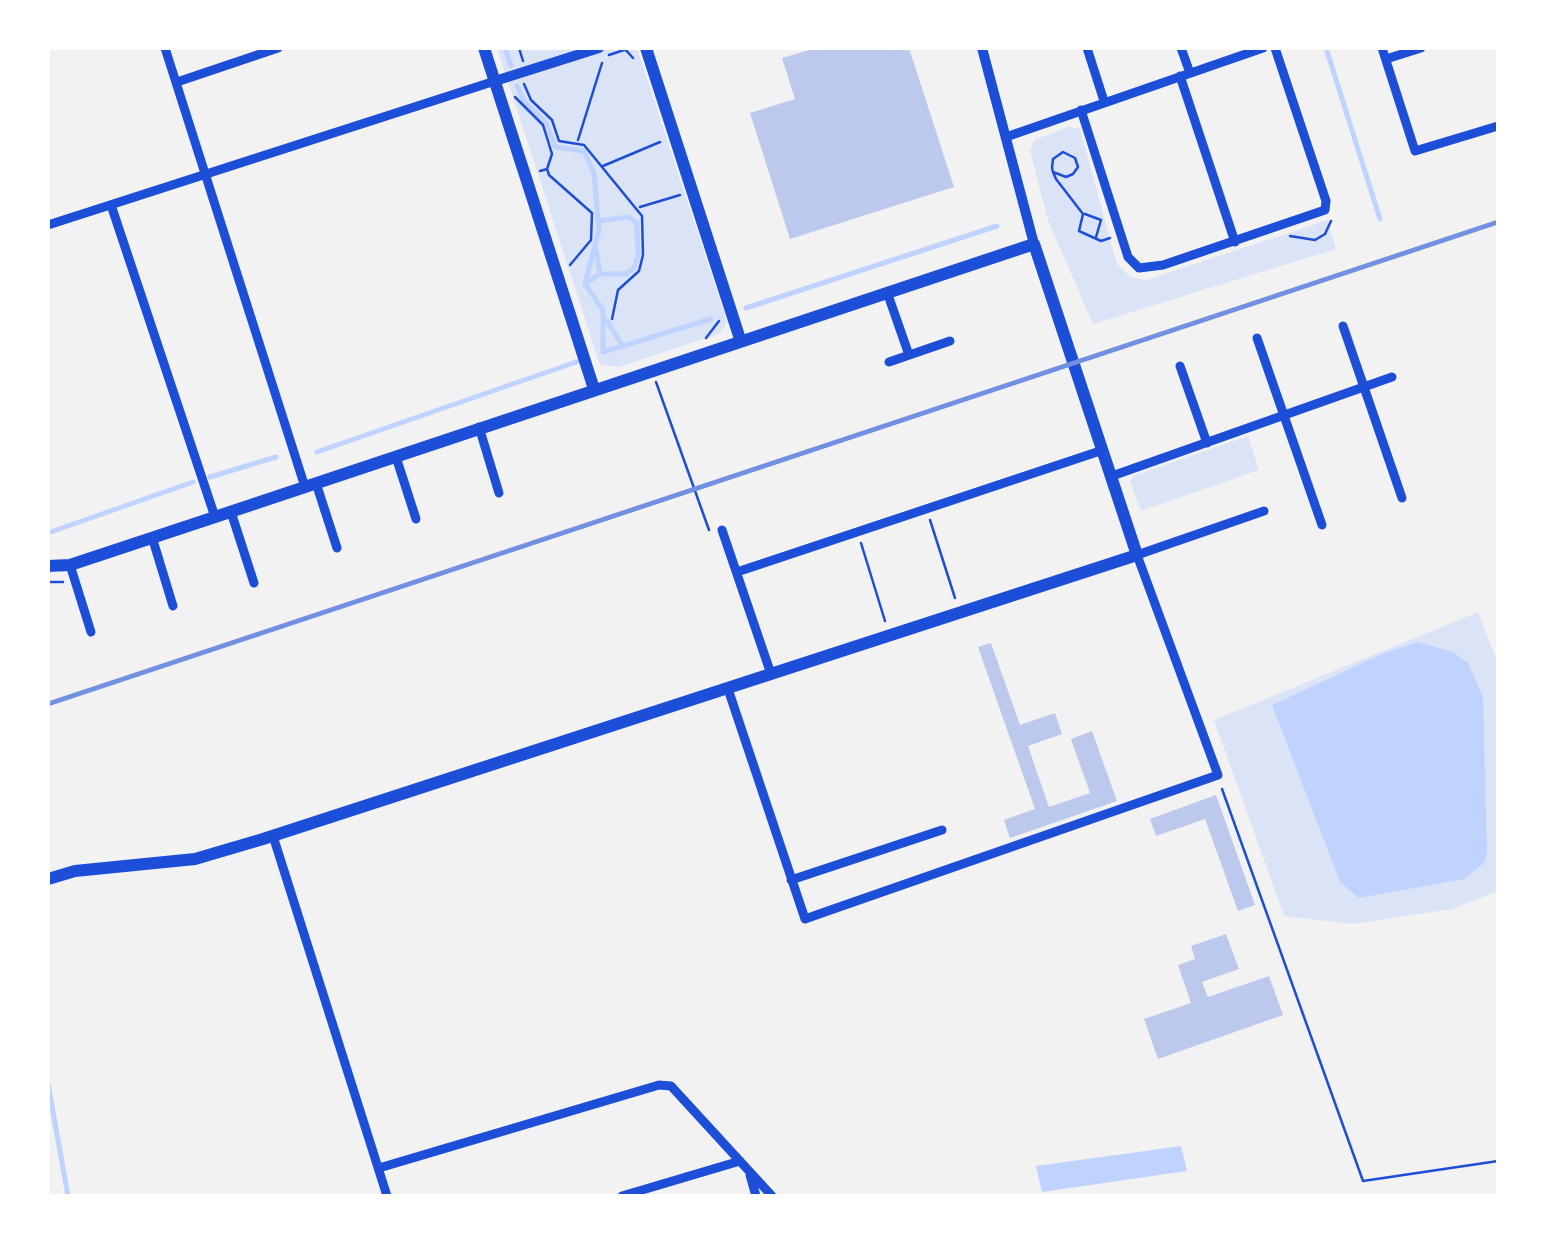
<!DOCTYPE html>
<html>
<head>
<meta charset="utf-8">
<style>
	body { margin:0 }
	#map { position:relative; width:1546px; height:1244px; overflow:hidden; background:#f2f2f2; font-family:Commissioner,sans-serif }
	canvas { display:block }
	.frame { position:absolute; inset:0; border:50px solid #fff; pointer-events:none }
</style>
</head>
<body>
<div id="map">
<canvas width="1546" height="1244"></canvas>
<div class="frame"></div>
</div>
<script>
const ctx = document.querySelector('canvas').getContext('2d');
ctx.lineJoin = 'round';
function fillPath(path, color) { ctx.fillStyle = color; ctx.fill(path, 'evenodd'); }
const poly = rows => new Path2D(rows.map(r => 'M' + r).join(''));
function trace(path, color, width, dash) { ctx.strokeStyle = color; ctx.lineWidth = width; ctx.lineCap = dash ? 'butt' : 'round'; ctx.setLineDash(dash || []); ctx.stroke(path); }
fillPath(poly([
	[497,48,637,48,727,322,719,334,619,367,600,365],
	[1069,127,1080,129,1117,264,1131,277,1146,280,1328,220,1336,249,1093,324,1048,221,1030,150,1034,140],
	[1248,436,1259,470,1141,511,1130,481,1133,476],
	[1478,612,1498,664,1498,891,1452,909,1353,924,1284,916,1214,720]
]), '#dbe4f7');
fillPath(poly([
	[1418,642,1453,652,1468,663,1483,697,1487,852,1484,863,1464,879,1359,898,1340,882,1272,705,1382,654],
	[1181,1146,1187,1171,1042,1192,1036,1166]
]), '#bfd3fe');
trace(poly([
	[505,48,511,66],
	[1326,48,1380,219],
	[517,86,524,101,546,122,555,147,584,151,594,173,599,230,585,284,603,310,603,352,711,319],
	[596,250,600,273],
	[585,284,600,274,626,274,634,268,638,255,637,223,628,217,599,221],
	[746,308,997,226],
	[607,321,622,345],
	[317,452,579,361],
	[210,477,276,457],
	[48,533,193,482],
	[48,1084,68,1196]
]), '#bfd3fe', 5);
fillPath(poly([
	[816,48,909,48,954,187,790,239,750,113,795,99,782,58],
	[991,643,1020,725,1055,713,1062,734,1028,746,1049,807,1090,793,1071,739,1092,731,1117,801,1010,838,1004,820,1035,809,978,647],
	[1216,795,1255,905,1238,911,1205,819,1156,836,1150,819],
	[1226,934,1239,969,1202,982,1208,997,1269,976,1283,1015,1158,1059,1144,1019,1191,1003,1178,965,1195,959,1191,946]
]), '#bdc9ec');
trace(poly([
	[519,48,523,61],
	[624,48,633,58],
	[609,55,630,48],
	[524,84,531,100,552,120,559,141,584,145,642,216,643,255,639,271,618,290,612,319],
	[515,97,543,125,552,154,547,169,540,171],
	[578,140,602,63],
	[603,166,660,142],
	[547,169,549,175,592,213,591,240,570,265],
	[1053,172,1066,177,1073,174,1078,167,1075,158,1063,152,1053,159,1052,168,1053,172,1056,179,1083,214,1079,231,1101,241,1110,238],
	[640,207,680,195],
	[1085,214,1101,220,1096,237],
	[1290,236,1315,240,1325,234,1331,221],
	[706,338,719,321],
	[656,382,709,530],
	[930,520,955,598],
	[861,543,885,621],
	[48,582,63,582],
	[1222,789,1363,1181,1498,1161]
]), '#1d4ed8', 2.5);
trace(poly([
	[165,48,305,487],
	[1087,48,1104,101],
	[1181,48,1190,73],
	[1382,48,1415,151,1498,126],
	[1386,59,1421,48],
	[1180,76,1235,242],
	[177,82,278,48],
	[1081,110,1128,257,1139,268,1163,265,1325,210,1326,201,1275,48],
	[1006,137,1263,48],
	[111,205,215,517],
	[48,225,495,81],
	[887,292,909,355],
	[1343,326,1402,498],
	[1257,338,1322,525],
	[889,362,950,341],
	[1180,366,1207,443],
	[479,427,499,493],
	[396,457,416,519],
	[1112,476,1392,377],
	[316,483,337,548],
	[231,512,254,583],
	[722,530,771,674],
	[152,537,173,606],
	[70,565,91,632],
	[737,572,1103,450],
	[728,689,805,919,822,913,1218,775,1137,555,1264,511],
	[273,836,387,1196],
	[791,880,942,830],
	[379,1168,659,1085,671,1086,772,1196],
	[750,1175,756,1196],
	[622,1196,740,1161]
]), '#1d4ed8', 9);
trace(poly([
	[982,48,1034,244],
	[495,81,599,48]
]), '#1d4ed8', 10);
trace(poly([
	[484,48,594,389],
	[646,48,740,339],
	[48,566,70,565,215,517,1034,244,1137,555,263,839,195,859,75,871,48,879]
]), '#1d4ed8', 12);
trace(poly([
	[48,704,1498,222]
]), '#7290e2', 5);
</script>
</body>
</html>
